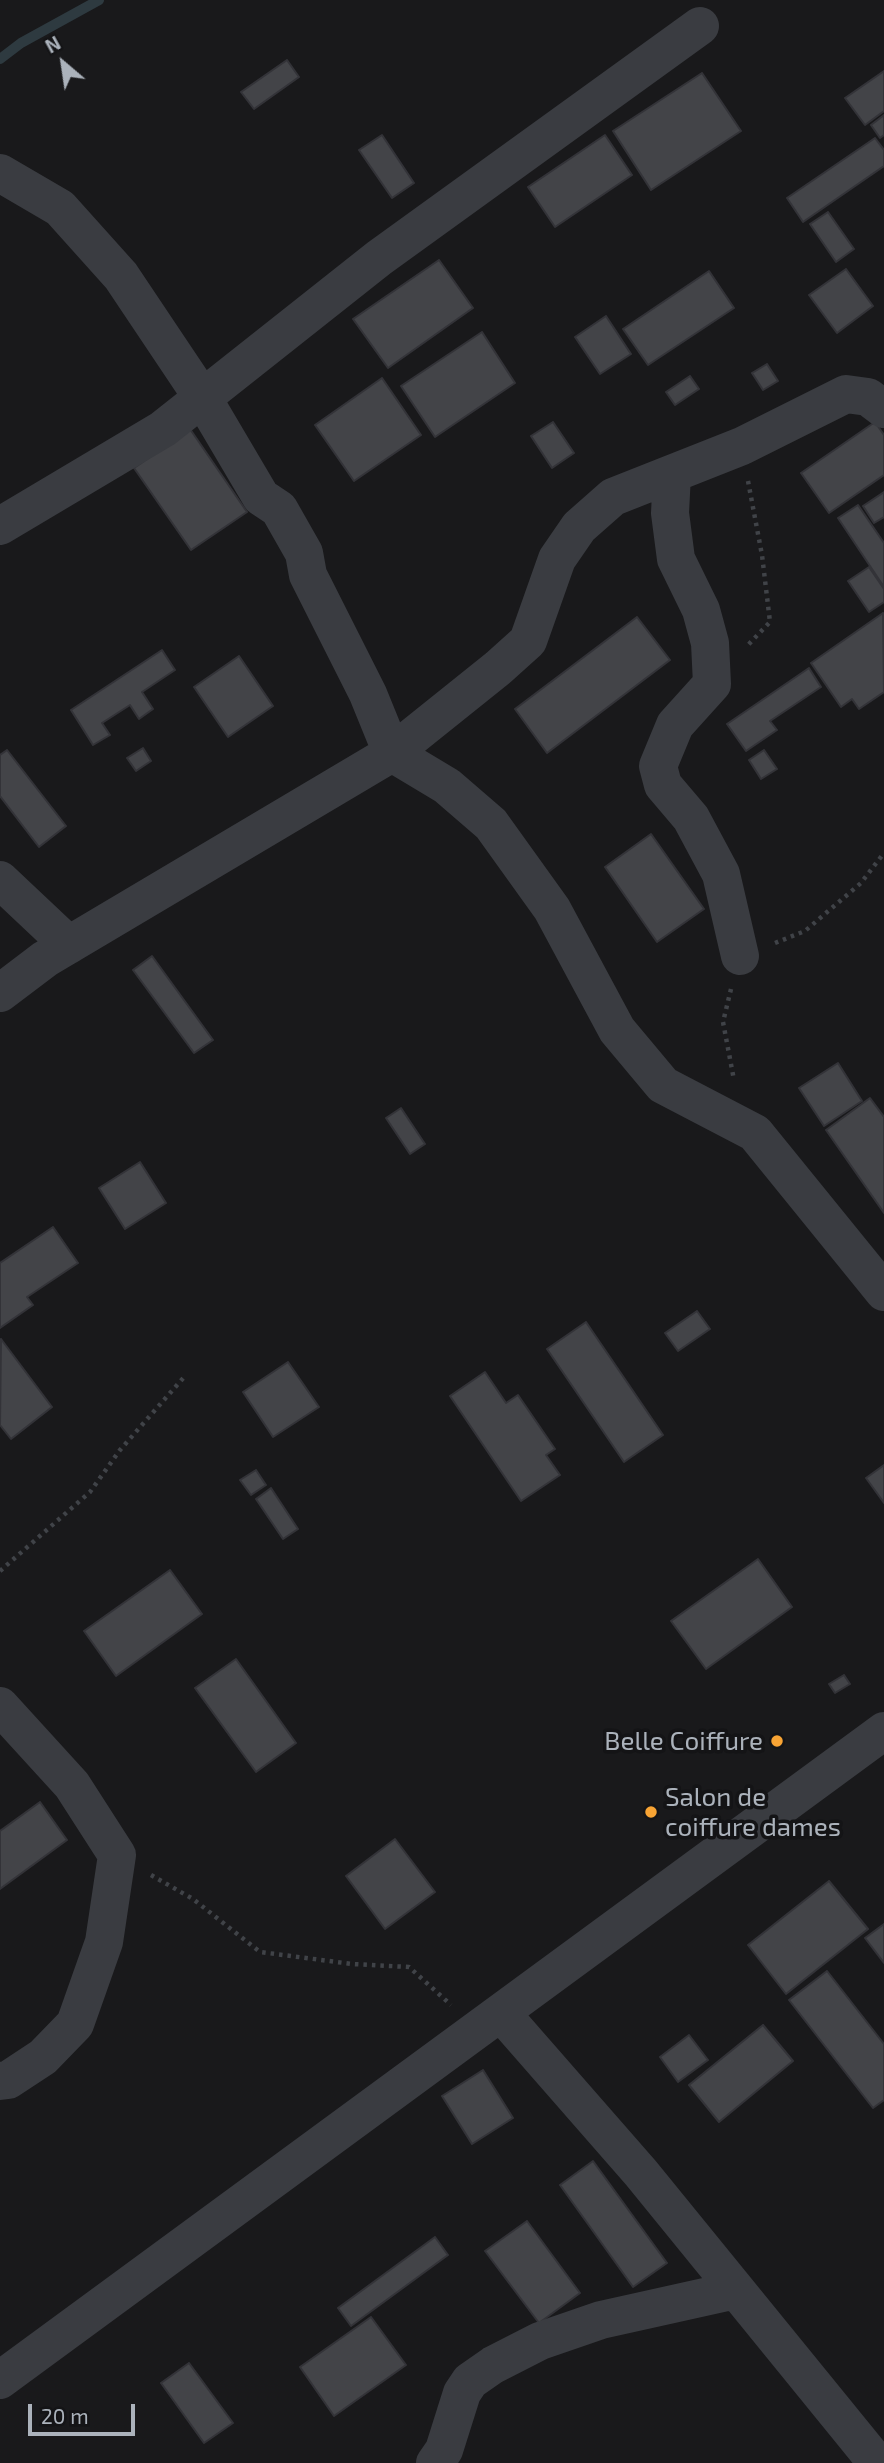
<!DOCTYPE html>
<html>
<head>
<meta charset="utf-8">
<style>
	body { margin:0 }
	#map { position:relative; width:884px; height:2463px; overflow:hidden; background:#19191b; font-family:"Exo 2",sans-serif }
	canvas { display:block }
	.north { position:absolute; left:28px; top:28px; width:70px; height:70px; -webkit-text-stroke:5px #141416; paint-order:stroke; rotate:331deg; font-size:19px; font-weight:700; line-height:28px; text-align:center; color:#abb2bb }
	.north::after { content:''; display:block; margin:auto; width:24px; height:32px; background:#abb2bb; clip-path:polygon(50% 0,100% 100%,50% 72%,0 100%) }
	.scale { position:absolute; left:28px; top:2404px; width:107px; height:32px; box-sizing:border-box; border:4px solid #abb2bb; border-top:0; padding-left:9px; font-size:21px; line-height:24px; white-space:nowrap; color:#abb2bb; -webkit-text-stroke:5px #141416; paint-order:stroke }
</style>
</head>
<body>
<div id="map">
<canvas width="884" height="2463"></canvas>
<div class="north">N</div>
<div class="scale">20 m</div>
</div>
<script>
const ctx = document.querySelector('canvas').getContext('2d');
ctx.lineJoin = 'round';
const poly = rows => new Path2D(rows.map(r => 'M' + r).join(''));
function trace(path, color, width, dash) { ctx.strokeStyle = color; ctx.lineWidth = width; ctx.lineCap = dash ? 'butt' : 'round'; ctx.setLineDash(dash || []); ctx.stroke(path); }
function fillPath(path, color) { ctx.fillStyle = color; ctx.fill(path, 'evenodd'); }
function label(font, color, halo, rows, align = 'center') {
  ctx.font = font + ' "Exo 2",sans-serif'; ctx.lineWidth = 7; ctx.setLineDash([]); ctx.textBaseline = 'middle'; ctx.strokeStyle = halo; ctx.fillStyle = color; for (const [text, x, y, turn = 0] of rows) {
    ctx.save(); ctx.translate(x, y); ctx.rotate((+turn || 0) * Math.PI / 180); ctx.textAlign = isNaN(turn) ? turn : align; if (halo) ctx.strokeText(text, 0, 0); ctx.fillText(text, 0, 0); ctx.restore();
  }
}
trace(poly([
	[0,59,21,43,99,0]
]), '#2e3a40', 10);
const building = poly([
	[287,60,299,77,254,109,241,92,287,60],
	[884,71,884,111,865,125,845,98,884,71],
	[702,73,741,131,651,190,613,131,702,73],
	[884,115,884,135,880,138,871,125,884,115],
	[382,135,414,183,392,198,359,150,382,135],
	[605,135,632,175,555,227,528,187,605,135],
	[875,138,884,150,884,166,803,222,787,198,875,138],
	[828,212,854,249,836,262,810,224,828,212],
	[439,260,473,308,388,368,353,319,439,260],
	[846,269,873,306,837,333,809,295,846,269],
	[709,271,734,308,648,365,623,329,709,271],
	[606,316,631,354,600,374,575,337,606,316],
	[482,332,515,383,435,437,401,386,482,332],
	[767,364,778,381,763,390,752,373,767,364],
	[690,376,699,389,675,405,666,392,690,376],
	[382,378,421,435,354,481,315,425,382,378],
	[553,422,574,453,552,468,531,436,553,422],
	[875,422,884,435,884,475,829,513,801,473,875,422],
	[190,429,247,512,191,550,134,468,190,429],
	[884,492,884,517,874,523,863,506,884,492],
	[858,505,884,543,884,587,838,518,858,505],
	[869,567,884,589,884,602,869,612,848,581,869,567],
	[883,613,884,692,859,709,852,699,841,707,811,663,883,613],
	[637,617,670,660,547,753,515,709,637,617],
	[162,650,175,670,142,692,153,709,139,719,130,705,102,723,110,735,93,745,71,710,162,650],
	[239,656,273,706,228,737,194,687,239,656],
	[809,668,821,687,770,721,777,730,746,751,727,724,809,668],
	[143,748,151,761,136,771,127,758,143,748],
	[7,750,66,826,39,847,0,796,0,755,7,750],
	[764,750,777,769,761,779,749,760,764,750],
	[651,834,704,909,657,942,605,867,651,834],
	[152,956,213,1040,194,1053,133,970,152,956],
	[838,1063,862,1101,824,1126,799,1088,838,1063],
	[870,1098,884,1117,884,1213,826,1130,870,1098],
	[401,1108,425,1144,410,1154,386,1118,401,1108],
	[140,1162,166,1203,125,1229,99,1188,140,1162],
	[53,1227,78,1263,27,1297,33,1305,0,1328,0,1263,53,1227],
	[697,1311,710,1329,678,1351,665,1333,697,1311],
	[586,1322,663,1435,624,1462,547,1349,586,1322],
	[1,1339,52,1407,11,1439,0,1425,1,1339],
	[288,1362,319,1407,273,1437,243,1392,288,1362],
	[485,1372,506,1403,518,1395,555,1449,546,1455,560,1475,521,1501,450,1396,485,1372],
	[884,1465,884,1503,866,1478,884,1465],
	[256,1470,266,1485,251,1495,240,1480,256,1470],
	[271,1488,298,1529,283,1539,256,1499,271,1488],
	[758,1559,792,1607,706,1669,671,1621,758,1559],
	[170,1570,202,1614,116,1676,84,1631,170,1570],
	[236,1659,296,1743,256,1772,195,1688,236,1659],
	[844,1675,850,1684,835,1693,829,1684,844,1675],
	[40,1802,67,1840,0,1889,0,1831,40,1802],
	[395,1839,435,1892,385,1929,346,1876,395,1839],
	[829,1881,868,1929,786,1994,748,1945,829,1881],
	[884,1924,884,1963,865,1938,884,1924],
	[827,1971,884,2044,884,2100,873,2108,789,2000,827,1971],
	[763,2025,793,2061,719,2122,689,2085,763,2025],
	[689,2035,708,2060,678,2082,660,2057,689,2035],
	[483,2070,513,2118,472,2144,442,2096,483,2070],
	[593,2161,667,2263,633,2287,560,2185,593,2161],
	[527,2221,580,2293,539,2323,485,2251,527,2221],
	[435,2237,448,2255,351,2326,338,2308,435,2237],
	[371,2317,406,2365,334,2416,300,2367,371,2317],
	[189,2363,233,2423,204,2443,161,2383,189,2363]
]);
fillPath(building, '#434448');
trace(building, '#333338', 2);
trace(poly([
	[748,481,762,555,770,622,748,645],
	[775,943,805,931,861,883,884,853],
	[731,989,723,1022,734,1080],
	[0,1571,90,1492,120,1450,185,1376],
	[151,1875,193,1899,260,1952,352,1964,409,1967,451,2005]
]), '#404348', 4.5, [3.5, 5]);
trace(poly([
	[0,173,60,208,121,276,202,397,261,497,279,509,304,553,308,575,368,694,392,753,447,786,491,824,552,909,617,1030,663,1085,755,1133,884,1292],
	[672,474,670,513,676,559,701,610,710,643,712,684,675,725,658,766,663,785,691,818,721,874,740,956],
	[0,526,163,429,379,258,700,26],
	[0,880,69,945],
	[0,993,45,959,392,753,498,668,528,641,557,559,579,527,613,497,742,446,846,394,868,397,884,409],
	[0,1706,72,1785,117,1855,104,1942,75,2024,43,2057,8,2080,0,2081],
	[502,2014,641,2173,877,2463],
	[0,2380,884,1731],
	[435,2463,444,2450,462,2393,470,2381,493,2365,540,2341,601,2320,736,2290]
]), '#3a3c41', 38);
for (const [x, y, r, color] of [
	[777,1741,7,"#f8a434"],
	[651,1812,7,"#f8a434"]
]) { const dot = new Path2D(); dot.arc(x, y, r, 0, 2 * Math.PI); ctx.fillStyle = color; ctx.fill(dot); trace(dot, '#141416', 2.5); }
label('26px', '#abb2bb', '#141416', [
	["Belle Coiffure",763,1741],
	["Salon de",665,1797,"left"],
	["coiffure dames",665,1827,"left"]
], 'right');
</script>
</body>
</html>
